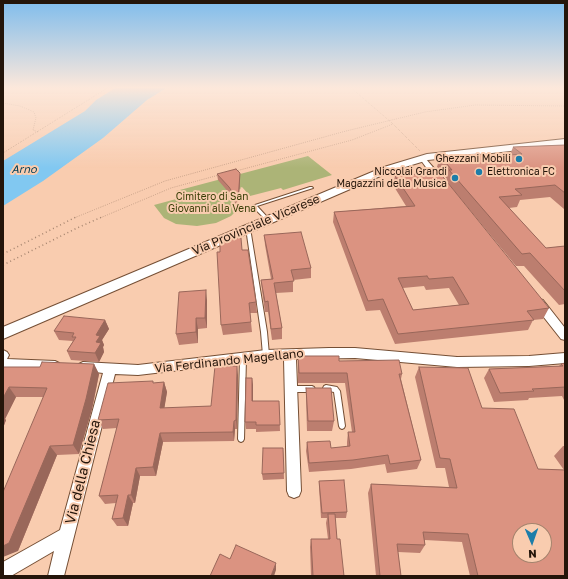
<!DOCTYPE html>
<html>
<head>
<meta charset="utf-8">
<style>
	body { margin:0 }
	#map { position:relative; width:568px; height:579px; overflow:hidden; background:#f9ccaf; font-family:"Golos Text",sans-serif }
	canvas { display:block }
	.frame { position:absolute; inset:0; border:4px solid #24150a; pointer-events:none }
	.north { position:absolute; left:512px; top:523px; width:40px; height:40px; box-sizing:border-box; background:#f9ccaf; border:1px solid #a4836d; border-radius:50%; rotate:178deg; font-size:11px; font-weight:700; line-height:16px; text-align:center; color:#24150a }
	.north::after { content:''; display:block; margin:auto; width:14px; height:18px; background:#1d7da9; clip-path:polygon(50% 0,100% 100%,50% 72%,0 100%) }
</style>
</head>
<body>
<div id="map">
<canvas width="568" height="579"></canvas>
<div class="frame"></div>
<div class="north">N</div>
</div>
<script>
const ctx = document.querySelector('canvas').getContext('2d');
ctx.lineJoin = 'round';
function fillPath(path, color) { ctx.fillStyle = color; ctx.fill(path, 'evenodd'); }
const poly = rows => new Path2D(rows.map(r => 'M' + r).join(''));
function trace(path, color, width, dash) { ctx.strokeStyle = color; ctx.lineWidth = width; ctx.lineCap = dash ? 'butt' : 'round'; ctx.setLineDash(dash || []); ctx.stroke(path); }
function label(font, color, halo, rows, align = 'center') {
  ctx.font = font + ' "Golos Text",sans-serif'; ctx.lineWidth = 4; ctx.setLineDash([]); ctx.textBaseline = 'middle'; ctx.strokeStyle = halo; ctx.fillStyle = color; for (const [text, x, y, turn = 0] of rows) {
    ctx.save(); ctx.translate(x, y); ctx.rotate((+turn || 0) * Math.PI / 180); ctx.textAlign = isNaN(turn) ? turn : align; if (halo) ctx.strokeText(text, 0, 0); ctx.fillText(text, 0, 0); ctx.restore();
  }
}
fillPath(poly([
	[308,156,332,175,283,190,281,188,250,196,242,187,240,188,241,189,236,190,239,199,236,211,231,216,216,223,197,226,176,224,164,218,154,205,180,198,176,191]
]), '#acb477');
fillPath(poly([
	[117,87,168,87,147,100,103,138,43,181,3,206,3,161,85,111,96,100]
]), '#81c8f1');
const service = poly([
	[310,187,312,187,313,188,257,206,269,219,269,221,267,221,252,206,310,187],
	[246,227,248,227,250,228,267,332,269,355,268,357,264,357,263,355,261,332,246,228,246,227],
	[241,356,245,356,246,358,244,439,243,441,241,442,239,441,238,439,240,358,241,356],
	[326,385,337,387,340,391,345,426,344,428,342,429,340,428,339,426,334,392,324,390,323,388,324,386,326,385],
	[292,386,312,386,314,387,315,389,314,391,312,392,292,392,290,391,289,389,290,387,292,386]
]);
const minor = poly([
	[423,157,425,158,445,181,445,185,439,185,420,159,423,157],
	[539,299,543,300,565,328,565,340,561,339,535,306,534,303,535,300,539,299],
	[329,348,355,348,457,357,529,356,565,353,565,363,529,366,457,367,355,358,296,359,301,491,299,496,294,498,289,496,287,491,284,359,266,360,138,375,115,374,64,576,48,576,54,551,11,576,3,576,3,562,60,530,103,373,79,370,77,367,79,364,83,362,138,365,266,350,329,348],
	[3,350,7,352,9,355,7,359,55,361,59,363,61,366,59,369,55,371,3,369,3,350]
]);
const secondary = poly([
	[565,139,565,145,428,160,392,171,3,339,3,327,384,167,427,154,565,139]
]);
trace(service, '#754f35', 2);
trace(minor, '#754f35', 2);
trace(secondary, '#754f35', 2);
trace(poly([
	[350,87,392,123,420,151],
	[3,103,20,106,34,112,36,118,33,130,38,132],
	[3,153,109,87],
	[236,171,352,140,393,124],
	[74,218,165,181,346,131,425,112,475,105,565,106],
	[100,218,171,188,219,175]
]), '#a6856f', 1, [0.5, 1.5]);
trace(poly([
	[3,254,76,217],
	[3,265,77,228,102,217]
]), '#a6856f', 1.5, [1, 3]);
fillPath(service, '#fff');
fillPath(minor, '#fff');
fillPath(secondary, '#fff');
fillPath(poly([
	[565,145,565,209,564,209,550,197,520,200,517,207,509,208,546,248,565,246,565,304,559,305,524,266,516,266,446,181,447,179,437,167,440,156,484,157,510,155,513,147],
	[217,174,240,179,238,208,230,194,218,180],
	[395,176,549,308,543,319,533,320,528,330,395,344,380,310,366,311,333,222,334,212,406,206,393,185],
	[424,286,426,290,449,288,459,305,413,310,403,288],
	[264,235,311,268,311,278,293,280,293,292,276,293,282,328,282,339,272,340,268,312,265,312,262,290,261,280,271,279,265,245],
	[242,250,256,302,257,313,250,313,252,332,223,335,221,325],
	[207,300,207,328,198,329,198,343,179,345,176,334],
	[105,320,109,329,102,340,104,345,103,347,104,352,99,362,71,360,67,351,73,341,59,340,54,331],
	[298,356,339,361,402,374,401,379,421,460,417,469,387,473,385,464,351,469,309,472,306,451,307,442,331,448,347,447,347,442,348,432,352,432,345,383,298,383],
	[565,363,565,402,562,396,529,398,528,400,494,402,484,378,489,369,559,366,561,364],
	[94,364,99,374,92,409,79,454,57,455,18,551,43,397,16,397,5,419,6,420,3,428,3,367,40,367],
	[419,367,482,408,538,469,564,470,554,456,563,446,565,446,565,576,470,576,462,542,425,540,425,545,420,553,398,552,401,576,376,576,368,493,371,484,449,487,445,468,436,468,415,377],
	[238,375,237,429,235,429,234,441,163,442,156,476,140,476,135,503,133,503,128,526,117,526,112,519,116,503,105,504,99,496,117,428,103,429,98,420,154,383,164,382,167,392,164,408,211,406],
	[252,378,253,401,279,401,280,431,256,432,256,429,246,429,245,422],
	[306,388,334,421,332,431,307,431,306,398],
	[283,448,284,479,263,480,262,474],
	[319,481,347,512,346,518,335,518,337,539,344,576,311,576,310,547,311,539,328,539,326,523,327,518,321,518,319,487]
]), '#bc7e6f');
fillPath(poly([
	[240,173,240,179,238,208,238,201],
	[206,290,207,300,207,328,205,318],
	[196,318,198,329,198,343,196,332],
	[105,320,109,329,102,340,104,345,103,347,104,352,99,362,95,353,96,342,96,335],
	[94,364,99,374,92,409,79,454,73,445],
	[237,366,238,375,237,429,236,420],
	[252,378,253,385,253,408,252,401],
	[164,382,167,392,163,417,160,408],
	[9,387,16,397,5,419,6,420,3,428,3,398],
	[234,421,235,429,234,441,233,432],
	[160,433,163,442,156,476,153,467],
	[50,446,57,455,18,551,3,557,3,546],
	[136,468,140,476,135,503,131,495],
	[128,495,133,503,128,526,123,518],
	[276,563,276,570,274,576,271,576]
]), '#99675a');
const building = poly([
	[565,145,565,193,555,185,515,189,522,195,499,197,546,248,565,246,565,291,530,253,522,254,449,170,452,170,440,156,480,154,484,157,522,154,513,147,565,145],
	[236,169,240,173,238,201,229,187,217,174,236,169],
	[439,172,549,308,527,311,534,320,398,334,383,299,368,301,334,212,415,206,395,176,439,172],
	[427,276,429,279,453,277,469,304,413,310,398,278,427,276],
	[301,232,311,268,291,270,294,281,274,283,282,328,271,329,268,301,265,302,261,280,273,279,264,235,301,232],
	[227,237,241,238,242,250,248,250,256,302,249,303,251,322,221,325,217,252,220,252,220,239,227,237],
	[206,290,205,318,196,318,196,332,176,334,179,292,206,290],
	[64,316,105,320,96,335,100,336,96,342,101,343,95,353,67,351,76,337,72,337,74,333,54,331,64,316],
	[298,356,339,356,339,361,399,360,402,374,399,374,421,460,390,464,388,455,353,460,309,463,307,442,330,441,331,448,350,446,348,432,355,432,347,373,299,373,298,356],
	[42,362,94,364,86,399,73,445,50,446,9,543,3,546,3,492,47,388,9,387,3,398,3,367,40,367,42,362],
	[565,363,565,387,532,389,534,391,500,393,489,369,563,366,561,364,565,363],
	[215,366,237,366,236,420,234,421,233,432,160,433,153,467,136,468,131,495,128,495,123,518,112,519,118,495,99,496,119,419,98,420,108,383,153,381,153,383,164,382,160,408,211,406,215,366],
	[419,367,468,368,482,408,514,409,538,469,565,470,565,576,478,576,468,534,423,532,425,545,397,544,401,576,380,576,371,484,457,488,450,459,440,458,419,367],
	[520,531,544,531,544,555,520,555,520,531],
	[246,378,252,378,252,401,279,401,280,425,256,425,256,422,245,422,246,378],
	[306,388,331,388,334,421,308,421,306,388],
	[263,448,283,448,284,473,262,474,263,448],
	[344,480,347,512,322,513,319,481,344,480],
	[328,514,335,514,337,539,340,539,344,576,313,576,311,539,330,539,328,514],
	[236,545,276,563,271,576,210,576,220,554,230,559,236,545]
]);
fillPath(building, '#db9381');
trace(building, '#99675a', 1);
const sky = ctx.createLinearGradient(0, 0, 0, 168);
sky.addColorStop(0, '#7fbcec');
sky.addColorStop(0.52, '#fce8db');
sky.addColorStop(1, '#fce8db00');
ctx.fillStyle = sky;
ctx.fillRect(0, 0, 568, 168);
for (const [x, y, r, color] of [
	[519,159,4,"#1d7da9"],
	[479,172,4,"#1d7da9"],
	[455,178,4,"#1d7da9"]
]) { const dot = new Path2D(); dot.arc(x, y, r, 0, 2 * Math.PI); ctx.fillStyle = color; ctx.fill(dot); trace(dot, '#f9ccaf', 1.5); }
label('10px', '#24150a', '#f9ccaf', [
	["Ghezzani Mobili",511,159],
	["Niccolai Grandi",447,172],
	["Magazzini della Musica",447,184],
	["Elettronica FC",487,172,"left"]
], 'right');
label('10px', '#393e07', '#f9ccaf', [
	["Cimitero di San",212,197],
	["Giovanni alla Vena",212,209]
]);
label('italic 11px', '#003e58', '#f9ccaf', [
	["Arno",24,170]
]);
label('12px', '#24150a', '#f9ccaf', [
	["Via Provinciale Vicarese",256,225,-23],
	["Via Ferdinando Magellano",229,361,-6]
]);
label('14px', '#24150a', '#f9ccaf', [
	["Via della Chiesa",83,472,-76]
]);
</script>
</body>
</html>
